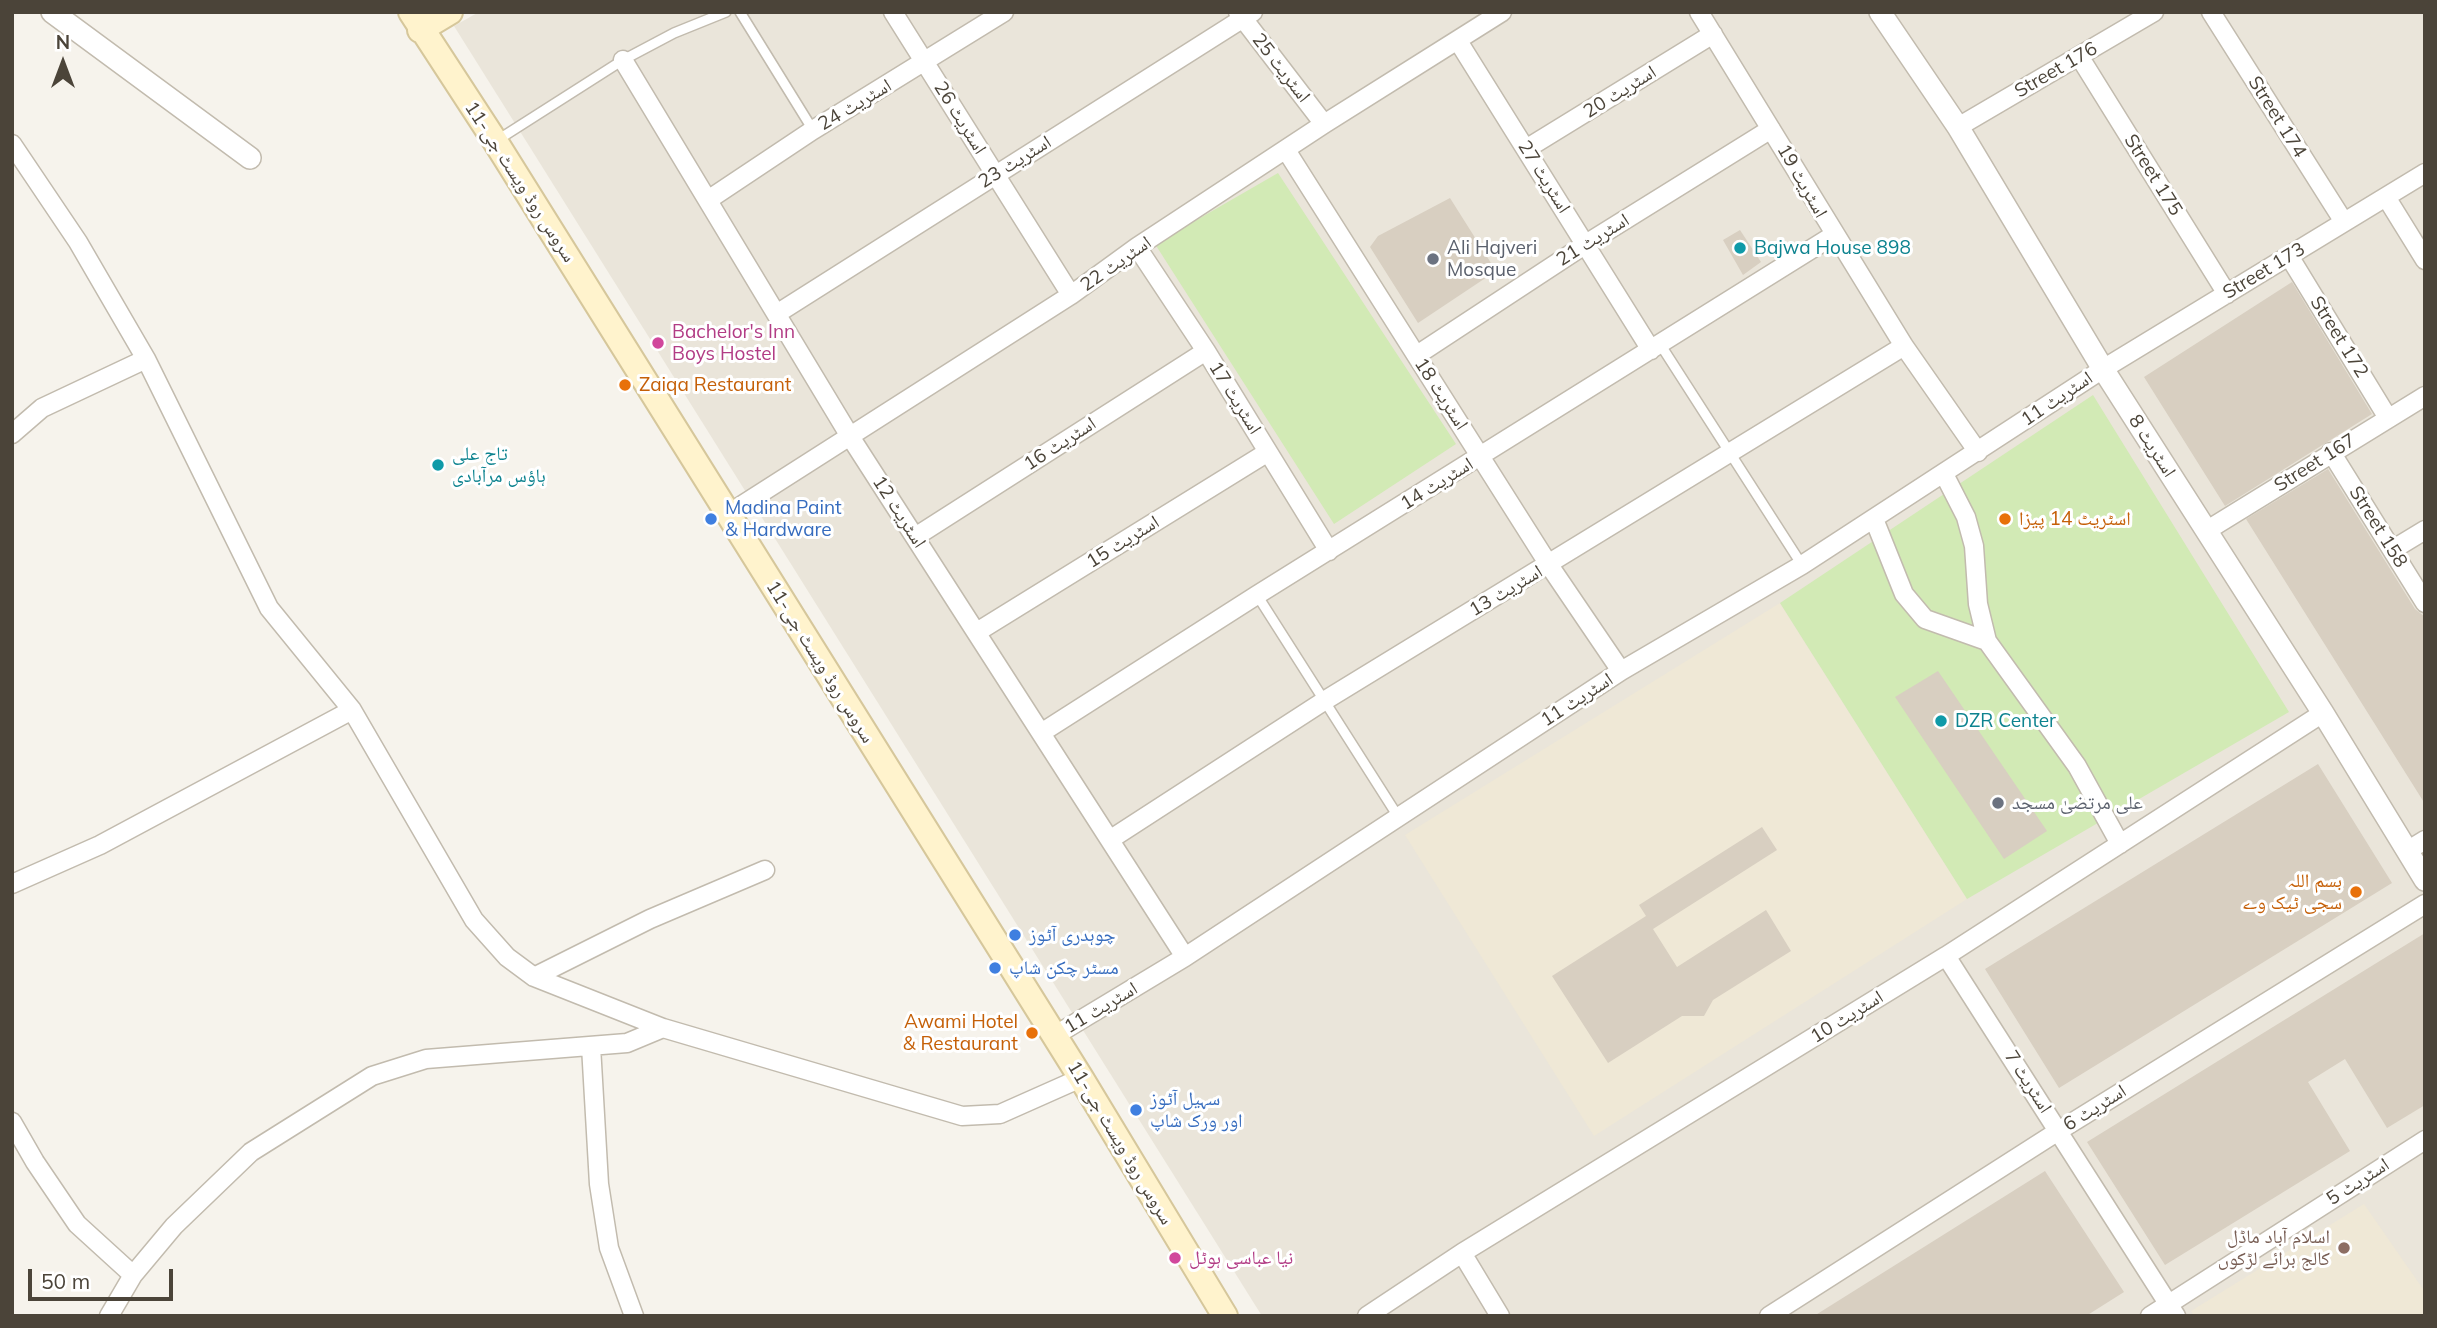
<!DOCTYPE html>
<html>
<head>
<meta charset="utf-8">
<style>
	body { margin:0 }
	#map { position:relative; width:2437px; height:1328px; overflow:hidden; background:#f6f3ec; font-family:Mulish,sans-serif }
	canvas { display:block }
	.frame { position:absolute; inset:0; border:14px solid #4b4439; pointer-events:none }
	.north { position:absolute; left:28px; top:28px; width:70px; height:70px; -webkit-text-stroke:5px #fff; paint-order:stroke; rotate:0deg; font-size:19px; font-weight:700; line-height:28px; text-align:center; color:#4b4439 }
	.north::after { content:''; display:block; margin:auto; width:24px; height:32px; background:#4b4439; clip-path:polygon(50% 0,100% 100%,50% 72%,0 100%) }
	.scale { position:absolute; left:28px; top:1269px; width:145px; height:32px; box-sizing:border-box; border:4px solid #4b4439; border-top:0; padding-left:9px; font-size:21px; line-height:24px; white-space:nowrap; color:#4b4439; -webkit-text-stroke:5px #fff; paint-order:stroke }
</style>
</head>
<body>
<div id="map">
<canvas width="2437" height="1328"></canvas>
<div class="frame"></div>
<div class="north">N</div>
<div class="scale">50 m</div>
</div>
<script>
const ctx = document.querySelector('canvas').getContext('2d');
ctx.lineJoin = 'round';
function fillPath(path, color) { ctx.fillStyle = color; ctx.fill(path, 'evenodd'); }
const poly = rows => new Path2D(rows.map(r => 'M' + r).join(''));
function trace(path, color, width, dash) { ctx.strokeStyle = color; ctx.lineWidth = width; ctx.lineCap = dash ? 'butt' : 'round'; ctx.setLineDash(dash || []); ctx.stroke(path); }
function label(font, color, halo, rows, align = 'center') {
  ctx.font = font + ' Mulish,"Noto Naskh Arabic",sans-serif'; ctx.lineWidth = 6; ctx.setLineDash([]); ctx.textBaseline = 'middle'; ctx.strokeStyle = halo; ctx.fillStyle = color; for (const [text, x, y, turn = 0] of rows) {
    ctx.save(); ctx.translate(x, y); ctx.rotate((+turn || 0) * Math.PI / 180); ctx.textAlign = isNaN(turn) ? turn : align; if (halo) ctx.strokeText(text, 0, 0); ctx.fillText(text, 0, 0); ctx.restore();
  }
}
fillPath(poly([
	[479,12,2425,12,2425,1316,1262,1316,454,26]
]), '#eae5da');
fillPath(poly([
	[1780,603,1967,899,1594,1136,1405,835],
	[2364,1204,2425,1292,2425,1316,2194,1316,2191,1311]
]), '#efe8d6');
fillPath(poly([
	[1278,173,1456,444,1334,524,1155,244],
	[2093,395,2289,712,1967,899,1780,603]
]), '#d2eab5');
fillPath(poly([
	[1450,198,1496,271,1418,323,1370,247,1378,236],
	[1740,230,1761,262,1743,275,1723,240],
	[2292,282,2372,414,2225,506,2144,377],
	[2328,469,2415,609,2425,617,2425,804,2246,519],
	[1938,671,2047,831,2004,859,1895,697],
	[2318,764,2392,883,2059,1088,1985,969],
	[1762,827,1777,850,1653,929,1677,967,1766,910,1791,951,1713,1000,1704,1016,1682,1016,1608,1063,1552,976,1646,916,1639,905],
	[2425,933,2425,1105,2387,1128,2345,1059,2308,1082,2350,1151,2165,1265,2087,1142],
	[2045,1171,2124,1292,2086,1316,1814,1316]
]), '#d8cfc1');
const service = poly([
	[740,12,813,130],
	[496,141,623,60,674,33,726,12],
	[1660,344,1802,565],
	[1257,595,1399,818]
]);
const minor = poly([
	[893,12,1071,295],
	[1238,12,1324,124],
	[1699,12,1904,346,1978,452],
	[2211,12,2344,222],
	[1458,41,1651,350],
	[2079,56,2227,294],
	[623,60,851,438,1185,957],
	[1958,127,2154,12],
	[12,144,78,242,146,359,269,608,352,710,474,920,507,957,534,977,663,1028,962,1116,1000,1114,1081,1078],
	[1526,149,1713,34],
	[1286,150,1549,565,1621,671],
	[2386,197,2425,260],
	[708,200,813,130,1004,12],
	[1137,247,1206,351,1329,551],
	[2289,256,2388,418],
	[778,313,1253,12],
	[1417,355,1586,244,1771,129],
	[12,434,42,408,146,359],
	[2331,452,2425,603],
	[1944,474,1966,517,1974,546,1978,604,1987,641,2077,766,2120,844],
	[728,514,1071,295,1137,247,1324,124,1502,12],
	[1874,519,1904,594,1925,619,1987,641],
	[2206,531,2425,396],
	[915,537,1206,351],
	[2392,550,2425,530],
	[977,632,1268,452],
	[1041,733,1257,595,1834,235],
	[1111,839,1324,701,1904,346],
	[2407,851,2425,840],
	[12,884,100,845,352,710],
	[1946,956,2176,1316],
	[534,977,650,919,765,870],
	[1054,1036,1185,957,1621,671,1802,565,2103,369,2425,173],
	[591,1046,599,1184,609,1248,634,1316],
	[12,1122,35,1162,77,1224,133,1275],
	[1462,1253,1500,1316],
	[109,1316,133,1275,174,1226,251,1152,372,1076,426,1059,627,1043,663,1028],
	[1367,1316,1462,1253,1946,956,2323,713],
	[1769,1316,2060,1130,2425,904],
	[2150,1316,2425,1140]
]);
const tertiary = poly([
	[52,12,250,158],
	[1880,12,1958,127,2103,369,2323,713,2425,880]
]);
const secondary = poly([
	[411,12,495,141,1081,1078,1225,1316],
	[420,30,450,12]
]);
trace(service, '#c2bbae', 12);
trace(minor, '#c2bbae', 21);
trace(tertiary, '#c2bbae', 24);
trace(secondary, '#d6c79b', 28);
trace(service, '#fff', 9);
trace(minor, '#fff', 18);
trace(tertiary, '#fff', 21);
trace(secondary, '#fff3cd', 24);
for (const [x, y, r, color] of [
	[1740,248,7,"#0f9aa8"],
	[1433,259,7,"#6b7280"],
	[658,343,7,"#d1479c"],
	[625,385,7,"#e8710a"],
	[438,465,7,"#0f9aa8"],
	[711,519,7,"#3f7fe0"],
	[2005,519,7,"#e8710a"],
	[1941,721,7,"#0f9aa8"],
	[1998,803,7,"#6b7280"],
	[2356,892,7,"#e8710a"],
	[1015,935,7,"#3f7fe0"],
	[995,968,7,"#3f7fe0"],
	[1032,1033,7,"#e8710a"],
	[1136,1110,7,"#3f7fe0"],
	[2344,1248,7,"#8d6e63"],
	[1175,1258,7,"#d1479c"]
]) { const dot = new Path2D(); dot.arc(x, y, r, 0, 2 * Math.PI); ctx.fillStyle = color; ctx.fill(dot); trace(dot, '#fff', 2.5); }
label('19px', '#4b4439', '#fff', [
	["اسٹریٹ 25",1281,68,52],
	["Street 176",2056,70,-30],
	["اسٹریٹ 20",1620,92,-32],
	["اسٹریٹ 24",855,105,-31],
	["Street 174",2277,117,58],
	["اسٹریٹ 26",960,118,58],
	["اسٹریٹ 23",1015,162,-32],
	["Street 175",2153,175,58],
	["اسٹریٹ 27",1544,177,58],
	["اسٹریٹ 19",1802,181,60],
	["سروس روڈ ویسٹ جی-11",520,182,57],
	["اسٹریٹ 21",1593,240,-32],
	["اسٹریٹ 22",1116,264,-35],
	["Street 173",2264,271,-31],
	["Street 172",2339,337,58],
	["اسٹریٹ 18",1441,394,57],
	["اسٹریٹ 17",1235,398,58],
	["اسٹریٹ 11",2057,399,-34],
	["اسٹریٹ 16",1060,444,-33],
	["اسٹریٹ 8",2152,446,57],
	["Street 167",2315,463,-32],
	["اسٹریٹ 14",1437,484,-32],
	["اسٹریٹ 12",899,512,57],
	["Street 158",2378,527,58],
	["اسٹریٹ 15",1123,542,-32],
	["اسٹریٹ 13",1506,591,-31],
	["سروس روڈ ویسٹ جی-11",820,662,58],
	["اسٹریٹ 11",1577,700,-33],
	["اسٹریٹ 11",1101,1008,-31],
	["اسٹریٹ 10",1847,1017,-32],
	["اسٹریٹ 7",2028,1082,57],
	["اسٹریٹ 6",2095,1108,-32],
	["سروس روڈ ویسٹ جی-11",1120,1143,59],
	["اسٹریٹ 5",2358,1182,-33]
]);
label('19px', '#5b616d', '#fff', [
	["Ali Hajveri",1447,248],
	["Mosque",1447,270],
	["علی مرتضیٰ مسجد",2012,803]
], 'left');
label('19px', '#0d838f', '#fff', [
	["Bajwa House 898",1754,248],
	["تاج علی",452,454],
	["ہاؤس مرآبادی",452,476],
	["DZR Center",1955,721]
], 'left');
label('19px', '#b23c85', '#fff', [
	["Bachelor's Inn",672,332],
	["Boys Hostel",672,354],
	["نیا عباسی ہوٹل",1189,1258]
], 'left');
label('19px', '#c56008', '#fff', [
	["Zaiqa Restaurant",639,385],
	["اسٹریٹ 14 پیزا",2019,519],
	["بسم اللہ",2342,881,"right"],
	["سجی ٹیک وے",2342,903,"right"],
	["Awami Hotel",1018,1022,"right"],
	["& Restaurant",1018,1044,"right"]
], 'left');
label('19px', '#366cbe', '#fff', [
	["Madina Paint",725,508],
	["& Hardware",725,530],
	["چوہدری آٹوز",1029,935],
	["مسٹر چکن شاپ",1009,968],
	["سہیل آٹوز",1150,1099],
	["اور ورک شاپ",1150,1121]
], 'left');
label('19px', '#785e54', '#fff', [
	["اسلام آباد ماڈل",2330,1237],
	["کالج برائے لڑکوں",2330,1259]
], 'right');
</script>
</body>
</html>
